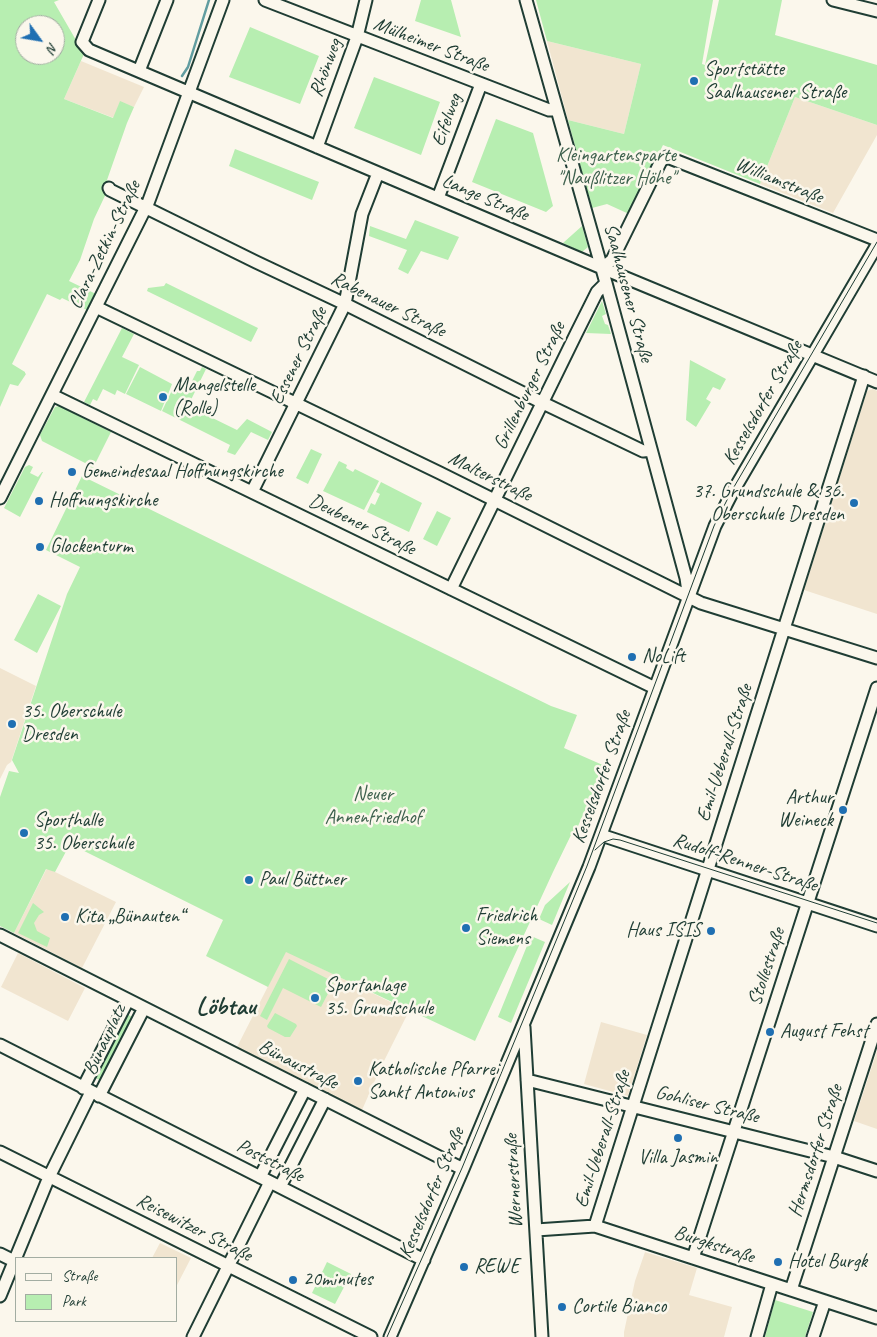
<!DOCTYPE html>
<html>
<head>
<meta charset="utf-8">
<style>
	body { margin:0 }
	#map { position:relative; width:877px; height:1337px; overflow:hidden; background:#fbf7ec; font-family:Caveat,sans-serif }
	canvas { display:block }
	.legend { position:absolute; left:15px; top:1257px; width:162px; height:65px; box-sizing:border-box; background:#fbf7ec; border:1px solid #a3ada2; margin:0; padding:6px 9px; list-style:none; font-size:15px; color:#1f3d34 }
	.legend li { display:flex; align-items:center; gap:10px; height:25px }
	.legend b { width:25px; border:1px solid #a3ada2 }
	.north { position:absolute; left:15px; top:15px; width:50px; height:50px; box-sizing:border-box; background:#fbf7ec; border:1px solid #a3ada2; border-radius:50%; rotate:122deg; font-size:14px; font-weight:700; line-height:20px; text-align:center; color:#1f3d34 }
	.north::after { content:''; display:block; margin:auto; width:18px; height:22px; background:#1f6fb2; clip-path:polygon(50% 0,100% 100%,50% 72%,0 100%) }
</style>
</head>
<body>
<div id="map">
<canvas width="877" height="1337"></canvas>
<ul class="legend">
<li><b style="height:6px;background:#fbf7ec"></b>Straße</li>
<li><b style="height:14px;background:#b7eeb1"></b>Park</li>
</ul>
<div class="north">N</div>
</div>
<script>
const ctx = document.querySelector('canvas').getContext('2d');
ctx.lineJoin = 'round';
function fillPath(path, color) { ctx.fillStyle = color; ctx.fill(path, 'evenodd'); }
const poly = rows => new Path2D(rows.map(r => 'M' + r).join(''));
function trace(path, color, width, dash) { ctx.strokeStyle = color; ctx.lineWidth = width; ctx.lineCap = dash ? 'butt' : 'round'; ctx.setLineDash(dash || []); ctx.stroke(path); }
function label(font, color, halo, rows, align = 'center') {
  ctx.font = font + ' Caveat,sans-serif'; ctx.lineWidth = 5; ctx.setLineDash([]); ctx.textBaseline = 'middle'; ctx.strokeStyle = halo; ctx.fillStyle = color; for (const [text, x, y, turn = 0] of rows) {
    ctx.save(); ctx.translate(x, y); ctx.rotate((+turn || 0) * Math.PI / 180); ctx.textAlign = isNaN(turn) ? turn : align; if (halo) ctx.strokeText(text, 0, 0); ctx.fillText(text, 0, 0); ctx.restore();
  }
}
fillPath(poly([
	[547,41,641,64,624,134,568,120],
	[81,61,144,87,134,107,120,102,114,118,64,99],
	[795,97,877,125,877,135,833,213,760,184],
	[873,389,877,391,877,614,804,590,867,391],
	[0,668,36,686,11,762,7,765,0,779],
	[47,868,116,902,82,968,14,933],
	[286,951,409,1011,381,1067,362,1110,237,1047],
	[18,953,85,988,68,1021,1,987],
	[601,1022,647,1035,628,1096,584,1084],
	[877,1051,877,1129,854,1121],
	[160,1243,191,1258,176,1287,176,1258,152,1258],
	[645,1252,697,1268,689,1295,732,1307,724,1337,624,1337,624,1332,635,1281]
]), '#f1e5d0');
fillPath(poly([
	[0,0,59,0,54,2,84,54,64,99,113,118,120,101,134,107,127,123,107,180,111,183,94,219,80,260,69,281,96,294,87,310,62,298,60,300,47,294,12,364,25,372,25,373,26,374,18,386,10,384,0,407],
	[25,25,55,25,55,55,25,55],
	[421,0,451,0,461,37,415,21],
	[536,0,713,0,702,64,705,65,719,0,782,0,775,35,877,65,877,125,795,97,760,184,663,145,629,214,607,204,592,208,568,120,624,134,641,64,547,41],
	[250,27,319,56,300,104,229,77],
	[374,77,440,102,421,155,354,128],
	[496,119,533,133,553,206,546,212,472,182],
	[235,149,319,182,312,200,229,166],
	[415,220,459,237,448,260,421,251,408,274,398,269,407,250,369,236,370,226,406,239],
	[582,226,588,247,582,252,563,243],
	[166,283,258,328,251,342,147,291,148,288,164,286],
	[602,301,606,314,602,316,605,324,608,325,611,334,586,333],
	[122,328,134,334,122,357,139,365,125,394,117,390,115,395,103,389,97,401,93,399,90,405,84,402],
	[690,360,726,379,720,390,713,387,706,399,711,402,696,427,686,420],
	[140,367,172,384,167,397,161,394,159,397,165,401,161,411,126,394],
	[202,367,206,369,188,406,237,430,247,419,272,432,268,440,251,432,235,455,227,452,230,445,162,411,175,384,188,389,197,371,200,371],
	[59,406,111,432,91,472,85,469,87,464,42,441,40,435,55,407],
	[311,449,322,454,308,484,296,478],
	[339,461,347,465,346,468,353,472,355,469,379,481,364,510,323,491],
	[29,465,33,467,30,473,38,477,42,472,43,472,20,517,4,508,25,467],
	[82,476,551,706,577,715,564,748,605,766,574,835,571,835,553,872,475,1041,286,952,268,987,206,956,223,920,70,844,55,872,46,869,14,933,0,926,0,797,9,771,19,773,12,760,67,594,80,567,46,550],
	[381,482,422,503,409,532,367,512,371,503,375,505,380,494,376,492],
	[437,511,451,518,437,546,423,539],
	[38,594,61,606,37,653,14,640],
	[570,882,552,925,539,919,545,905],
	[33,903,44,912,39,915,34,923,37,931,50,938,47,947,18,933],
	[531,936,545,942,511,1023,498,1017],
	[289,959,334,982,321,1007,283,988,267,1020,260,1016],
	[123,1012,136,1019,104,1082,91,1076],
	[275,1013,296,1024,297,1026,290,1037,285,1037,268,1028,267,1026],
	[327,1262,351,1274,335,1304,312,1293],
	[775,1300,813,1312,805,1337,765,1337]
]), '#b7eeb1');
trace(poly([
	[182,76,188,67,209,0]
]), '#619da0', 2.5);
const minor = poly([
	[99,0,82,42,89,50,602,268,877,382],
	[265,0,549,110,557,110],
	[526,0,606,283,686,578,688,592],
	[833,0,877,11],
	[139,71,167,0],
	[317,147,357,37,366,0],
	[109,188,110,190,256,262,345,304,543,403,643,451,651,450],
	[438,198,481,84],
	[602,268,612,260,653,177,661,161,667,157,877,240],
	[96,307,440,473,701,603,877,658],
	[52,395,655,688],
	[252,492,345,304,362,214,378,173],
	[0,498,148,203,223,0],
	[451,589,576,334,597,292,606,283],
	[601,835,877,926],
	[0,935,463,1169],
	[524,1027,542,1337],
	[0,1045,424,1260],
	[527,1080,834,1157,877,1171],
	[83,1088,128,1000],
	[99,1096,144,1008],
	[0,1152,371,1337],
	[260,1177,305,1089],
	[280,1187,325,1099],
	[595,1226,864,376],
	[536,1230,595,1226,877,1318],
	[0,1254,16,1262],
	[693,1258,877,688],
	[791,1290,877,1024],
	[0,1296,49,1177,91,1092],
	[193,1337,270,1182],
	[390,1337,463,1169,589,867,715,526,732,493,877,245],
	[757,1337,772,1284],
	[813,1337,825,1301]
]);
trace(minor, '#1f3d34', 15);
trace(minor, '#fbf7ec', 11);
trace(poly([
	[595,850,604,842,613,839,620,840,877,923],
	[387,1337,462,1168,587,866,714,526,731,492,877,242]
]), '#1f3d34', 1);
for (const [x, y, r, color] of [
	[694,81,5,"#1f6fb2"],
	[163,397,5,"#1f6fb2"],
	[72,472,5,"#1f6fb2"],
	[39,501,5,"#1f6fb2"],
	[854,503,5,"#1f6fb2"],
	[40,547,5,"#1f6fb2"],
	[632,657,5,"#1f6fb2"],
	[12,724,5,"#1f6fb2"],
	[843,810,5,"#1f6fb2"],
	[24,833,5,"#1f6fb2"],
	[249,880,5,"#1f6fb2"],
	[65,917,5,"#1f6fb2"],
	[466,928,5,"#1f6fb2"],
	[711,931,5,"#1f6fb2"],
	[315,998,5,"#1f6fb2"],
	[770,1032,5,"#1f6fb2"],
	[358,1081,5,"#1f6fb2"],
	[678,1138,5,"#1f6fb2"],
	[778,1262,5,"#1f6fb2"],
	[464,1267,5,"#1f6fb2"],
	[293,1280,5,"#1f6fb2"],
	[562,1307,5,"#1f6fb2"]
]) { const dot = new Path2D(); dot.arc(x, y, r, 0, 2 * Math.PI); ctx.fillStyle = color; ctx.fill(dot); trace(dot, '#fbf7ec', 2); }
label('20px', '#1f3d34', '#fbf7ec', [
	["Mülheimer Straße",431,45,21],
	["Rhönweg",326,68,-70],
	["Eifelweg",447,120,-70],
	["Williamstraße",779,181,22],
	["Lange Straße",485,198,23],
	["Clara-Zetkin-Straße",105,245,-64],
	["Saalhausener Straße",628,293,75],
	["Rabenauer Straße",388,305,26],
	["Essener Straße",299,356,-64],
	["Grillenburger Straße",530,386,-64],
	["Kesselsdorfer Straße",763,403,-60],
	["Malterstraße",490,477,26],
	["Deubener Straße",362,525,26],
	["Emil-Ueberall-Straße",725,753,-72],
	["Kesselsdorfer Straße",602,777,-70],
	["Rudolf-Renner-Straße",745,863,18],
	["Stollestraße",767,967,-72],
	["Bünauplatz",105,1040,-65],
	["Bünaustraße",298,1065,27],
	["Gohliser Straße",707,1105,14],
	["Emil-Ueberall-Straße",603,1139,-72],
	["Hermsdorfer Straße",816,1151,-72],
	["Poststraße",270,1161,27],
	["Wernerstraße",514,1181,-93],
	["Kesselsdorfer Straße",432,1193,-67],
	["Reisewitzer Straße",194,1228,27],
	["Burgkstraße",714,1245,18]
]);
label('20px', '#1f3d34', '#fbf7ec', [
	["Sportstätte",704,70],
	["Saalhausener Straße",704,93],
	["Mangelstelle",173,386],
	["(Rolle)",173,409],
	["Gemeindesaal Hoffnungskirche",82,472],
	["37. Grundschule & 36.",844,492,"right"],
	["Oberschule Dresden",844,515,"right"],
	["Hoffnungskirche",49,501],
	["Glockenturm",50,547],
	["NoLift",642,657],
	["35. Oberschule",22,712],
	["Dresden",22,735],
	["Arthur",833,798,"right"],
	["Weineck",833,821,"right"],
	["Sporthalle",34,821],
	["35. Oberschule",34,844],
	["Paul Büttner",259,880],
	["Friedrich",476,916],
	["Siemens",476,939],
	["Kita „Bünauten“",75,917],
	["Haus ISIS",701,931,"right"],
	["Sportanlage",325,986],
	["35. Grundschule",325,1009],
	["August Fehst",780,1032],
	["Katholische Pfarrei",368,1070],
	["Sankt Antonius",368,1093],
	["Villa Jasmin",678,1158,"center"],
	["Hotel Burgk",788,1262],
	["REWE",474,1267],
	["20minutes",303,1280],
	["Cortile Bianco",572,1307]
], 'left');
label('20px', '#3d604d', '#fbf7ec', [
	["Kleingartensparte",616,156],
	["\"Naußlitzer Höhe\"",616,179],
	["Neuer",373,795],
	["Annenfriedhof",373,818]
]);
label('bold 25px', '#1f3d34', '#fbf7ec', [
	["Löbtau",226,1007]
]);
</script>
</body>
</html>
